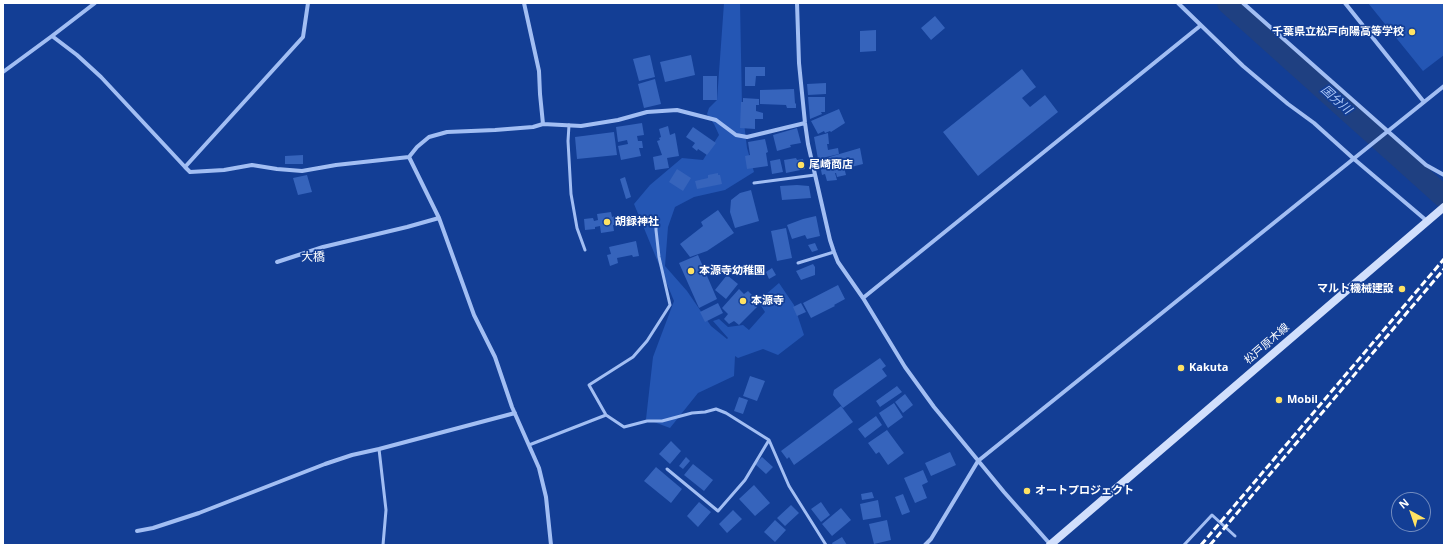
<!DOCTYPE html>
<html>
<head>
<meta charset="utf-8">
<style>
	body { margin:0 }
	#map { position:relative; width:1447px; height:548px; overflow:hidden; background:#133e95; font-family:"Open Sans",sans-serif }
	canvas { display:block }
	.frame { position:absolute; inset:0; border:4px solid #fff; pointer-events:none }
	.north { position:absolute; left:1391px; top:492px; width:40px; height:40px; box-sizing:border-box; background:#133e95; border:1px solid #718bbf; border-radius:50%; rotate:320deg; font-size:11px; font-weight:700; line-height:16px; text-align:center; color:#fff }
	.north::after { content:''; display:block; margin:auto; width:14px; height:18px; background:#ffe263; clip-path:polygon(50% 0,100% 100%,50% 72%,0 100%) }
</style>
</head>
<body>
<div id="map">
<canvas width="1447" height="548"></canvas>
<div class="frame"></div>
<div class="north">N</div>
</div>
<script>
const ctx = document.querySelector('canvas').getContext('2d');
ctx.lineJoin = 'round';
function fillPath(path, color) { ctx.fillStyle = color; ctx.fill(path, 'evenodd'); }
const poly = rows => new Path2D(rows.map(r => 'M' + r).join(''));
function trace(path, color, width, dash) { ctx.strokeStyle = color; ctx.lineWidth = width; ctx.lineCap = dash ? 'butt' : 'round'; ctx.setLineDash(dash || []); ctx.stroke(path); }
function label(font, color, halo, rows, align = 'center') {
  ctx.font = font + ' "Open Sans","Noto Sans JP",sans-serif'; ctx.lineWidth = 3.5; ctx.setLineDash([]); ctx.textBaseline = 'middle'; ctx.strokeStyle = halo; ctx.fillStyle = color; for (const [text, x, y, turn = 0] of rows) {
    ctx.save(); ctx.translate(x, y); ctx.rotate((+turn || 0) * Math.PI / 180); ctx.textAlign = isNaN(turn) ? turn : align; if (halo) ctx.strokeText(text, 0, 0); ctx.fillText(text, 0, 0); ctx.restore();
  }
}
fillPath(poly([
	[724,3,740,3,742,106,747,148,754,172,725,190,694,197,675,207,668,227,665,266,687,291,711,326,727,339,728,338,713,321,719,319,728,327,743,325,749,330,765,312,758,301,779,283,794,305,804,335,778,355,763,349,738,358,735,356,734,376,698,393,670,428,646,419,653,357,674,301,634,204,650,185,682,158,703,160,719,135,714,124,707,114,709,108,717,100],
	[1368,3,1444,3,1444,55,1423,71]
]), '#2456b4');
trace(poly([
	[1228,3,1444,197]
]), '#1f4081', 22);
fillPath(poly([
	[935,16,945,28,931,40,921,28],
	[876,30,876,51,860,52,860,31],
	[650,55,655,77,639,81,633,59],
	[691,55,695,75,665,82,660,62],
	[745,67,765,67,765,76,756,76,755,86,745,86],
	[1022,69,1036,87,1022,98,1030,107,1045,95,1058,112,978,176,943,132],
	[703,76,717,76,717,100,703,100],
	[655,79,661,104,644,108,638,84],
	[826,83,826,94,808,95,807,84],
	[794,89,795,103,796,104,796,108,787,108,786,105,760,104,760,90],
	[808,97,825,97,825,112,821,112,822,114,810,119],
	[743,98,759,99,759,105,756,105,756,111,763,113,763,119,755,119,755,129,740,128,741,102,743,102],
	[839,109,845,123,831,132,830,131,825,133,824,131,818,134,811,121],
	[642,123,644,135,637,136,638,141,642,141,643,148,639,148,641,156,621,160,618,146,628,144,627,140,618,142,616,127],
	[668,126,670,135,675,133,679,156,667,158,669,168,655,170,653,157,662,155,657,141,660,140,659,138,661,137,659,129],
	[693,127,716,143,707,155,698,149,697,151,692,147,695,143,686,137],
	[797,128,801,143,790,145,791,147,777,151,773,135],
	[614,132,617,155,577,159,575,137],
	[828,133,829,144,827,144,828,150,838,148,839,154,818,159,814,137],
	[765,139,768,152,766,153,768,166,747,169,745,156,750,155,748,142],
	[860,148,863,164,851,167,851,165,844,167,846,175,837,177,836,173,835,173,837,180,827,181,825,174,822,175,819,160],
	[303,155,303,164,285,164,285,156],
	[796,158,797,160,803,159,805,169,786,173,784,160],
	[780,159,783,172,772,174,770,161],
	[677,169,691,178,683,191,669,182],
	[718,173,718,175,720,175,722,184,697,189,695,181,708,178,708,175],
	[307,175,312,192,298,195,293,178],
	[625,177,631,197,626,199,620,179],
	[797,185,809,186,811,198,782,200,780,186],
	[751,190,759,221,735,228,730,212,731,200,740,193],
	[718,210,734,233,707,251,690,257,680,244,703,226,701,222],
	[611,212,612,217,615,216,616,225,613,225,614,231,601,233,600,226,595,227,595,229,585,230,584,219,593,218,594,221,598,220,597,214],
	[816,216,820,236,807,239,805,235,792,239,787,225,803,219],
	[786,228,792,258,777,261,771,231],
	[636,241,639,256,633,257,632,255,617,258,618,263,610,266,607,255,611,254,609,247],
	[815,243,818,250,812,252,808,245],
	[698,255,717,299,699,308,679,263],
	[813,264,815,267,815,275,801,280,796,271],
	[772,268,776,275,769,279,766,272],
	[727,275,738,284,726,299,715,290],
	[838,285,845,299,834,305,835,306,811,318,803,303],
	[739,289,744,294,748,291,755,298,753,301,757,307,739,325,734,321,729,324,724,319,728,314,722,308],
	[718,303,723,313,705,322,700,312],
	[801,303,806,312,797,316,793,307],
	[880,358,886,366,882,369,887,376,843,408,833,395,834,390],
	[750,376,765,381,757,401,743,396],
	[897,386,902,392,880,407,876,401],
	[905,394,913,405,903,413,895,402],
	[739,397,748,400,743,414,734,411],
	[894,403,903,417,888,428,879,413],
	[841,406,853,422,794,465,789,457,787,459,781,451],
	[876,416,882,425,865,438,858,429],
	[887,430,904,453,888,465,879,452,876,454,868,443],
	[671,441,681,451,670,464,659,454],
	[950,452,956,465,931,476,925,463],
	[686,457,690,461,683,469,679,466],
	[762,457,773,467,766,474,755,464],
	[693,464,713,480,704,491,684,475],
	[656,467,682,489,671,503,644,481],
	[923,470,928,482,922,485,927,498,915,503,904,478],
	[754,485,770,503,755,516,739,499],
	[872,492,874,498,862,500,861,494],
	[903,494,910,512,902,515,895,497],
	[878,500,881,517,863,520,860,504],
	[699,502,711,512,698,527,687,516],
	[821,502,830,515,821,522,811,509],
	[791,505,799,513,785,526,777,518],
	[841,508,851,520,832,536,822,524],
	[733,510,742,519,727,533,719,524],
	[775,520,786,530,775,542,764,532],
	[887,520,891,540,874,544,869,524],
	[842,537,847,545,833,545,832,543]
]), '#3664bc');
trace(poly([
	[569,125,568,141,571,194,577,228,585,250],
	[754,183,815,175],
	[798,263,834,252],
	[606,415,624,427,647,421,662,421,692,413,705,412,716,409,726,413,769,440,789,486,826,545],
	[529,445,606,415,589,385,633,357,647,341,670,305,659,257,656,230,656,217],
	[379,449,386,510,383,545],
	[667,469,718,511,745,480,769,440],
	[1184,545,1212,515,1235,536]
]), '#a2bef3', 3);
trace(poly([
	[524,3,539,71,540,94,543,124],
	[797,3,799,63,805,123,808,144,830,240,834,252,838,262,863,298,905,367,934,407,1004,492,1050,544],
	[1178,3,1243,66,1288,104,1314,123,1354,159,1427,221],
	[1243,3,1426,165,1444,175],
	[1345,3,1424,102],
	[52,36,95,3],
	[3,72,52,36,77,55,101,77,185,167,303,37,308,3],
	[409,157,439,218],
	[185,167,190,172,224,170,252,165,277,169,302,171,336,165,409,157,417,147,429,137,447,132,495,130,533,127,543,124,581,126,618,120,647,112,677,110,716,120,736,135,747,137,805,123],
	[277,262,323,247,407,227,439,218,474,315,495,357,512,407,539,468,546,497,551,545],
	[863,298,1200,26],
	[137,531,153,528,199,513,325,464,352,455,379,449,515,413],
	[925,545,931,539,978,461,1444,86]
]), '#a2bef3', 4);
trace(poly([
	[1050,545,1444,207]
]), '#d1dffc', 8);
trace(poly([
	[1201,545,1444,259],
	[1210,545,1444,269]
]), '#fff', 3, [7, 3]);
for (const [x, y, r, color] of [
	[1412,32,4,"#ffe263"],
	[801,165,4,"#ffe263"],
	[607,222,4,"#ffe263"],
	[691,271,4,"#ffe263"],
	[1402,289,4,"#ffe263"],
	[743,301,4,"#ffe263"],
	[1181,368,4,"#ffe263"],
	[1279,400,4,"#ffe263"],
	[1027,491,4,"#ffe263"]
]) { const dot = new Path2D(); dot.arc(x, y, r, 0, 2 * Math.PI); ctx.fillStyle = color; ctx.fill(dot); trace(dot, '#133e95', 1.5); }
label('bold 11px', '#fff', '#133e95', [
	["千葉県立松戸向陽高等学校",1404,32,"right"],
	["尾崎商店",809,165],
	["胡録神社",615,222],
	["本源寺幼稚園",699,271],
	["マルト機械建設",1394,289,"right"],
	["本源寺",751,301],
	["Kakuta",1189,368],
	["Mobil",1287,400],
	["オートプロジェクト",1035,491]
], 'left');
label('11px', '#fff', '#133e95', [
	["松戸原木線",1267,344,-41]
]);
label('italic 12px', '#aec9f9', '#133e95', [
	["国分川",1336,100,42]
]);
label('12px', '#fff', '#133e95', [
	["大橋",313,258]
]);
</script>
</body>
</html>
